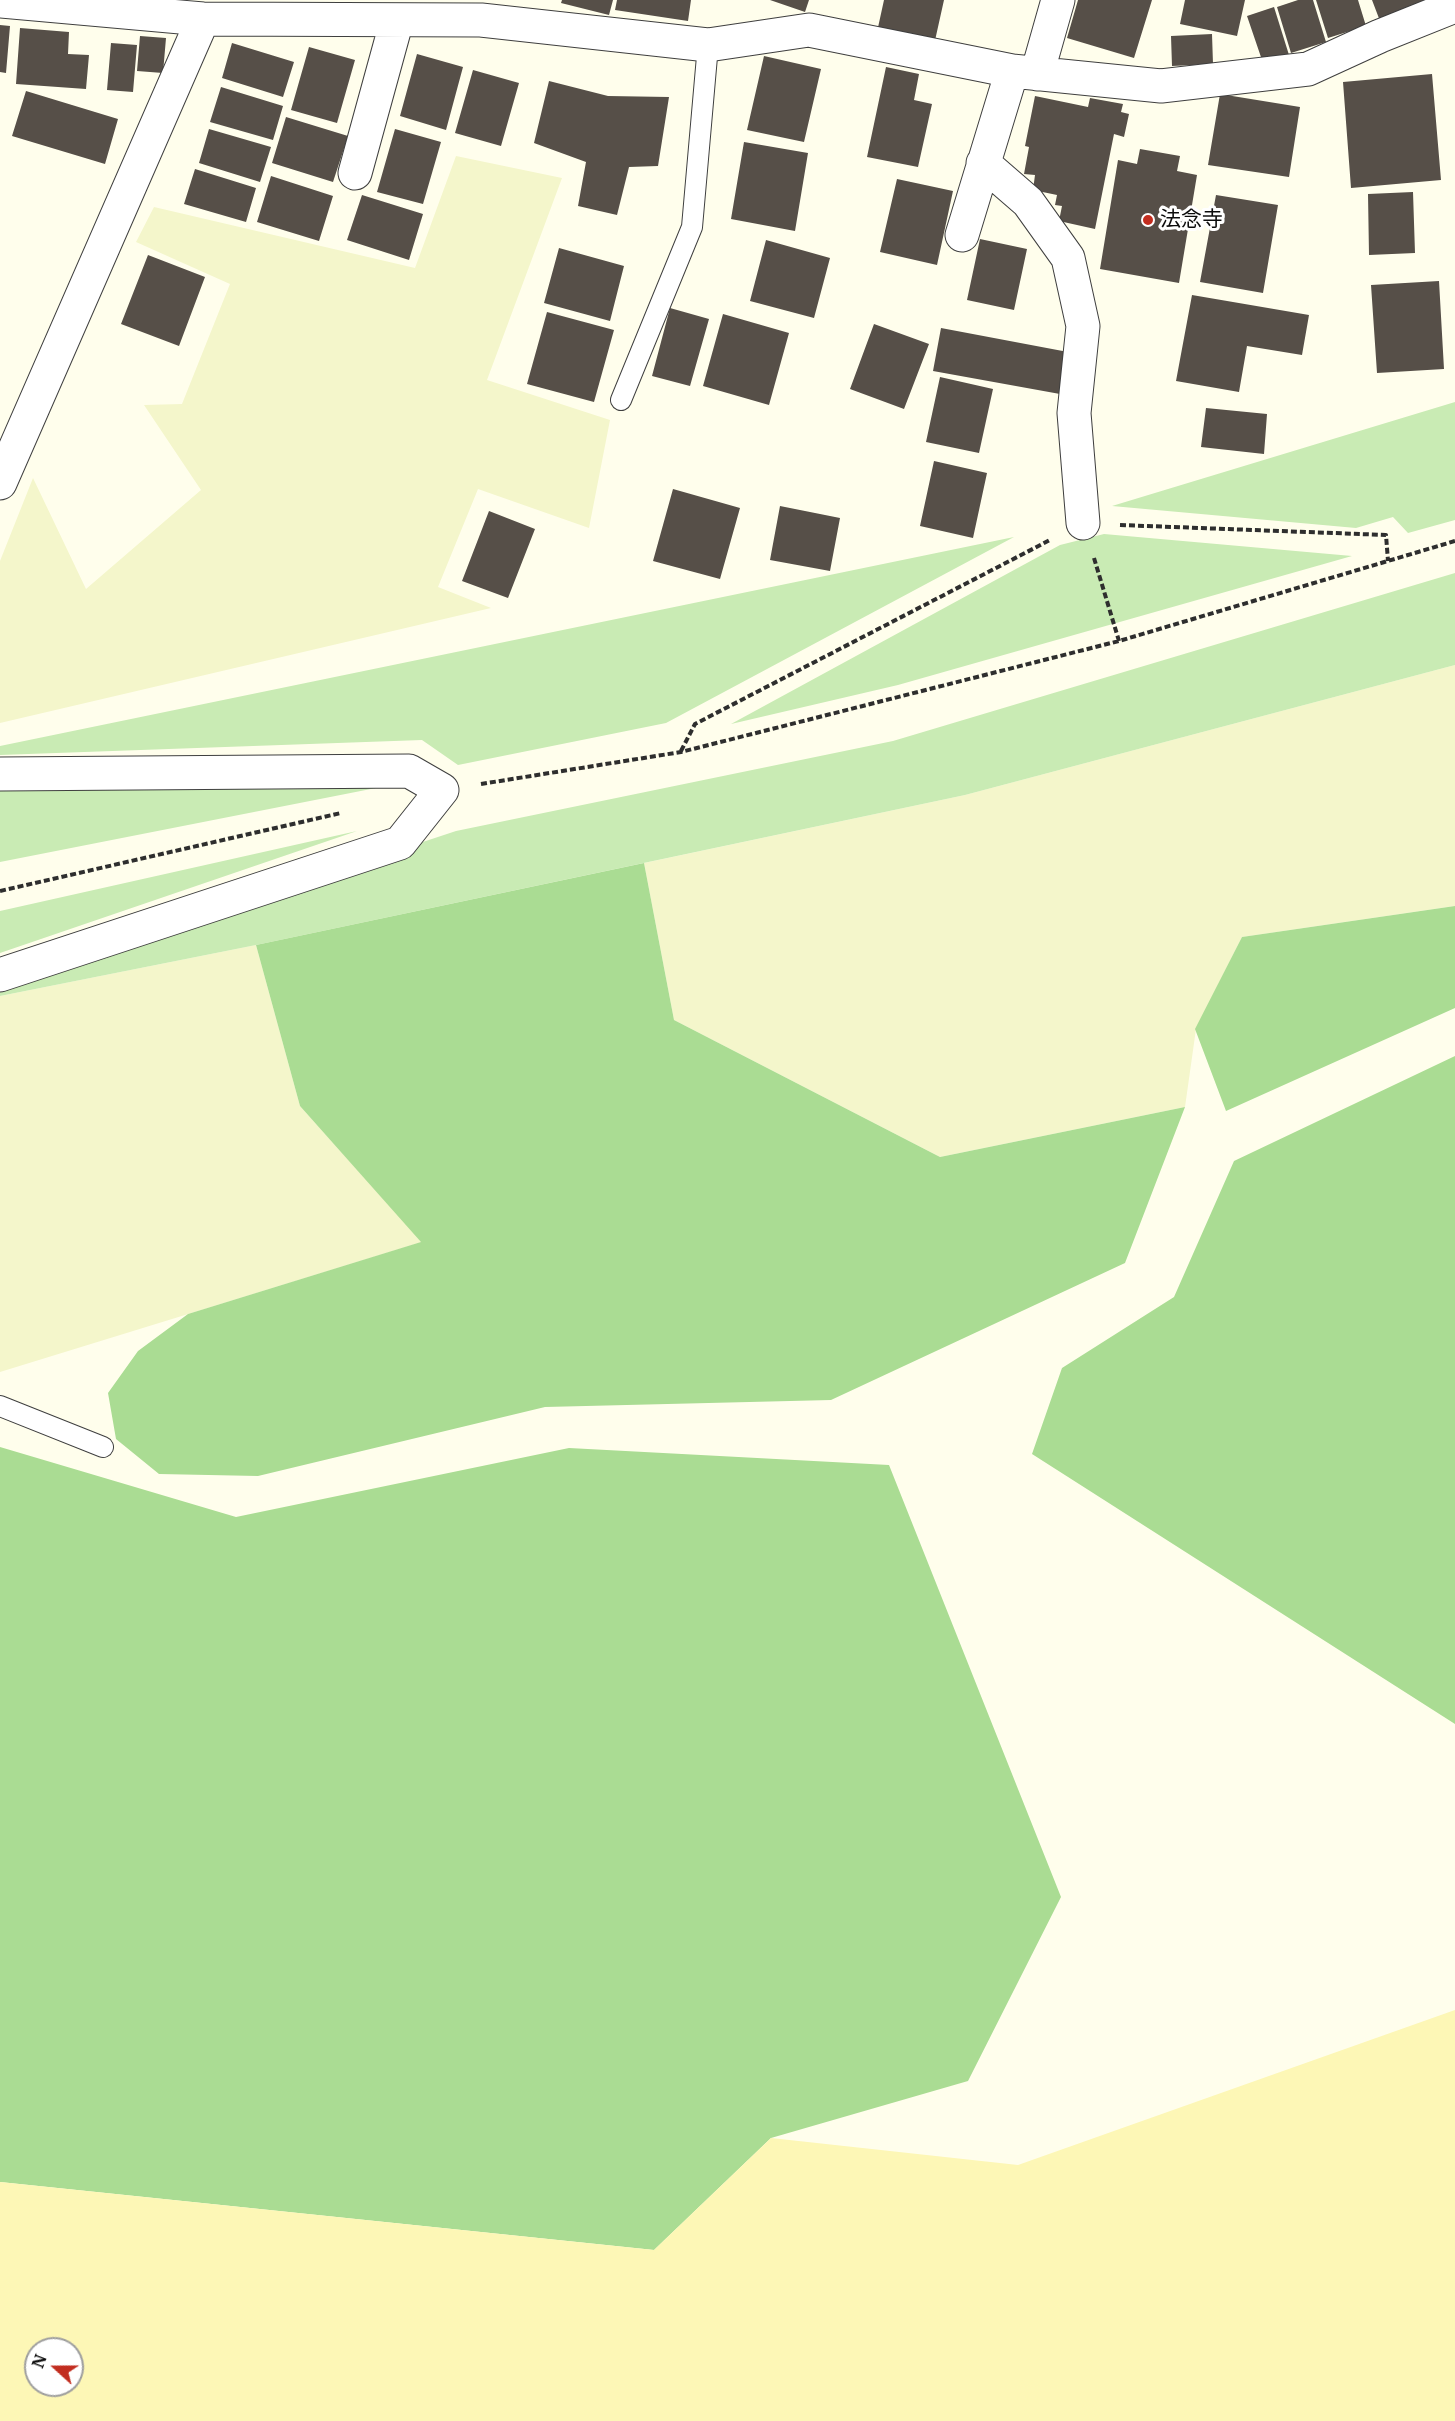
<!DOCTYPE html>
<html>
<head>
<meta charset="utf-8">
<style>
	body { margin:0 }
	#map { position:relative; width:1455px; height:2421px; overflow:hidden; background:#fffeec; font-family:Merriweather,serif }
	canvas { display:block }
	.north { position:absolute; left:24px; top:2337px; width:60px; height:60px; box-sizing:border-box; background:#fff; border:2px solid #9e9e9e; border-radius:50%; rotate:291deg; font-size:16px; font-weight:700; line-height:24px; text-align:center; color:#0c0c0c }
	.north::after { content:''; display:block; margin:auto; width:21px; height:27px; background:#c22d1f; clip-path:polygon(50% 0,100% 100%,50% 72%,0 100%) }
</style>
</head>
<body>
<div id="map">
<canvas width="1455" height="2421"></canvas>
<div class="north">N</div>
</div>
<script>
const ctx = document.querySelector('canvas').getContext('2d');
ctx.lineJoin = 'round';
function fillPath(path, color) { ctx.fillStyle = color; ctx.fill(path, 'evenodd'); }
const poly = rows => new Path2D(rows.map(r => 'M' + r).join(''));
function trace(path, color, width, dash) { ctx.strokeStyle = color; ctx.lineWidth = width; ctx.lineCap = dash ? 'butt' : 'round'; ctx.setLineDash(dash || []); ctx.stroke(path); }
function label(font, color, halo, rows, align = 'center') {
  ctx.font = font + ' Merriweather,"Noto Sans JP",serif'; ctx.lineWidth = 6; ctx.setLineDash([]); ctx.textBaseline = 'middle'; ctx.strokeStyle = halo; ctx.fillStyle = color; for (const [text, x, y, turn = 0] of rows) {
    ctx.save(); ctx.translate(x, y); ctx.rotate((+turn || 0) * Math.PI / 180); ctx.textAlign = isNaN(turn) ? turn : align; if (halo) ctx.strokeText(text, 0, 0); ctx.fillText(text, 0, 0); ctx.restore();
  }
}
fillPath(poly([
	[456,156,562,178,487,380,610,420,589,528,478,489,438,587,491,608,0,723,0,561,33,478,86,589,201,490,144,405,182,404,230,284,136,242,154,207,415,268],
	[1455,665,1455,906,1242,937,1196,1029,1185,1107,940,1157,674,1020,644,863,965,795],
	[256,945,300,1106,422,1242,0,1372,0,996]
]), '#f4f6cb');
fillPath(poly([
	[1455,402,1455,520,1408,533,1393,517,1356,528,1112,506],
	[1104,534,1352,556,898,685,731,724,1060,545],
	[1014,537,666,723,458,765,422,740,0,755,0,746],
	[1455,573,1455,665,965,795,256,945,0,996,0,982,456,831,893,741],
	[381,787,0,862,0,789],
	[357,831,0,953,0,911]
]), '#c9ebb4');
fillPath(poly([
	[644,863,674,1020,940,1157,1185,1107,1125,1263,831,1400,545,1407,258,1476,159,1474,116,1439,108,1393,138,1351,188,1314,421,1242,300,1106,256,945],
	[1455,906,1455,1008,1226,1111,1195,1029,1242,937],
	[1455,1056,1455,1724,1032,1454,1062,1368,1174,1297,1234,1161],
	[0,1447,236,1517,569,1448,889,1465,1061,1897,968,2081,771,2138,654,2250,0,2182]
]), '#aadc93');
fillPath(poly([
	[1455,2010,1455,2421,0,2421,0,2182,654,2250,771,2138,1018,2165],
	[36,2349,72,2349,72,2385,36,2385]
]), '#fdf7b6');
fillPath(poly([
	[562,0,613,0,609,15,561,3],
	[617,0,691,0,688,21,615,10],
	[770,0,809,0,805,12],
	[884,0,944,0,934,45,877,32],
	[1078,0,1152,0,1134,58,1067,38],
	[1185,0,1245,0,1237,36,1180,24],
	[1298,0,1313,0,1326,42,1291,53,1277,7],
	[1316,0,1358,0,1366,26,1328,38],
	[1372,0,1440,0,1380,21],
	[1274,7,1289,55,1263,63,1247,16],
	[0,25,10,26,6,73,0,72],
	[20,28,69,32,68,54,89,55,86,89,16,84],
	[1212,34,1213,64,1172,66,1171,36],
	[140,36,166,38,163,73,137,71],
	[111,43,137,45,133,92,107,90],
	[232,43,294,62,283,97,222,78],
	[309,47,355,60,337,123,291,110],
	[417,54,463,67,446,130,400,116],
	[764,56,821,69,804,142,747,130],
	[886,67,919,74,914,100,932,104,918,167,867,157],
	[473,70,519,83,501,146,455,133],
	[1432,74,1441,180,1351,188,1343,82],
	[549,81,608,96,669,97,658,166,629,167,617,215,578,206,586,162,534,143],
	[221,87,283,106,273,140,210,122],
	[26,91,118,119,105,164,12,136],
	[1220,94,1300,107,1289,177,1208,165],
	[1035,96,1088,107,1090,98,1123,104,1121,112,1129,114,1124,137,1114,134,1095,229,1059,221,1062,206,1055,205,1057,195,1033,190,1035,175,1024,174,1029,147,1025,146],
	[286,117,348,136,333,182,272,163],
	[209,129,271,147,260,182,199,163],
	[395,129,441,142,423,204,377,192],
	[744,142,808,153,795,231,731,219],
	[1140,149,1180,156,1177,171,1197,175,1179,283,1100,269,1118,160,1137,164],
	[195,169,256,188,246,222,184,204],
	[271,176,333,196,319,241,257,222],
	[897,179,953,191,937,265,880,252],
	[1413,192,1415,253,1369,255,1368,194],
	[362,195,423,214,409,260,347,240],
	[1216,195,1278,205,1263,293,1200,282],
	[980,239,1027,249,1014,310,967,300],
	[766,240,830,258,814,318,750,301],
	[559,248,624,266,610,321,544,303],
	[148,255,205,277,179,346,121,324],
	[1439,281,1444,369,1377,373,1371,285],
	[1192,295,1309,315,1302,355,1247,346,1239,392,1176,381],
	[670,308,709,319,690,386,652,376],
	[547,312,614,330,594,402,527,384],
	[723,314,789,333,769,405,703,386],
	[874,324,929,344,904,409,850,389],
	[941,328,1068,352,1060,394,933,371],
	[940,377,993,389,979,453,926,442],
	[1206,408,1267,414,1264,454,1201,447],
	[934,461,987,473,973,538,920,526],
	[673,489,740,508,720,579,653,561],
	[780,506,840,518,830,571,770,560],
	[489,511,535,529,508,598,462,581]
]), '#564f48');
const lane = poly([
	[621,400,692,227,708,45],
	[0,1406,103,1447]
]);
const street = poly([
	[0,1,203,19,481,20,708,45,809,30,1012,71,1161,86,1308,69,1380,36,1455,6],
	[1037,74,1058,0],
	[983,163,1028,202,1068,258,1083,326,1074,413,1083,523],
	[355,173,397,20],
	[962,235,1012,71],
	[0,483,203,19],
	[0,774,409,771,442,790,400,843,0,975]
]);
trace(lane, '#3f3f3f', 22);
trace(street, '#3f3f3f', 35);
trace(poly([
	[1120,525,1386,535,1388,561],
	[1094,558,1119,641],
	[681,751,695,724,1050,540],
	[481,784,681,752,1119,641,1455,541],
	[0,891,341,813]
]), '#2e2e2e', 4, [6, 3]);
trace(lane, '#fff', 20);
trace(street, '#fff', 33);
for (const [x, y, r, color] of [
	[1148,220,6,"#c22d1f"]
]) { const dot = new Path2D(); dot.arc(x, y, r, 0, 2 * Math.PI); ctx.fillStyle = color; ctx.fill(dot); trace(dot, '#fff', 2); }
label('21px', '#0c0c0c', '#fff', [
	["法念寺",1160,220]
], 'left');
</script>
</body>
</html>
